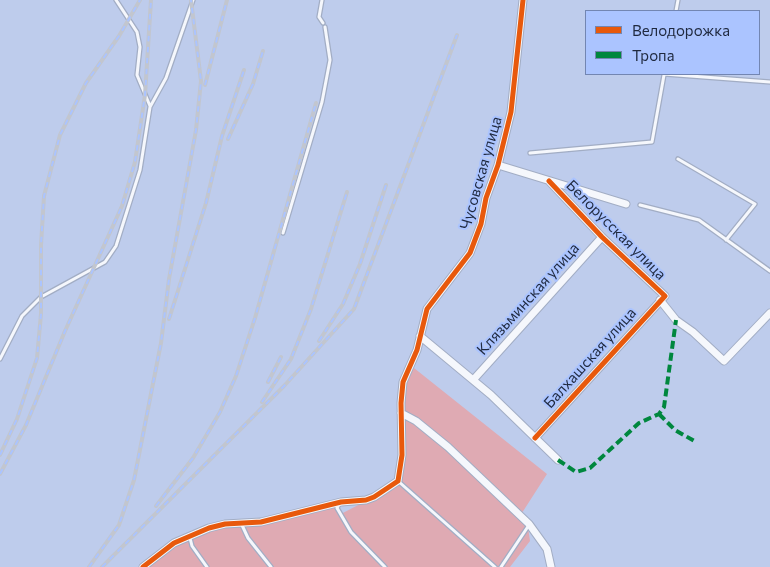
<!DOCTYPE html>
<html>
<head>
<meta charset="utf-8">
<style>
	body { margin:0 }
	#map { position:relative; width:770px; height:567px; overflow:hidden; background:#beccec; font-family:Commissioner,sans-serif }
	canvas { display:block }
	.legend { position:absolute; left:585px; top:10px; width:175px; height:65px; box-sizing:border-box; background:#abc4ff; border:1px solid #7386b2; margin:0; padding:6px 9px; list-style:none; font-size:15px; color:#1f293f }
	.legend li { display:flex; align-items:center; gap:10px; height:25px }
	.legend b { width:25px; border:1px solid #7386b2 }
</style>
</head>
<body>
<div id="map">
<canvas width="770" height="567"></canvas>
<ul class="legend">
<li><b style="height:6px;background:#e8590c"></b>Велодорожка</li>
<li><b style="height:6px;background:#00873e"></b>Тропа</li>
</ul>
</div>
<script>
const ctx = document.querySelector('canvas').getContext('2d');
ctx.lineJoin = 'round';
function fillPath(path, color) { ctx.fillStyle = color; ctx.fill(path, 'evenodd'); }
const poly = rows => new Path2D(rows.map(r => 'M' + r).join(''));
function trace(path, color, width, dash) { ctx.strokeStyle = color; ctx.lineWidth = width; ctx.lineCap = dash ? 'butt' : 'round'; ctx.setLineDash(dash || []); ctx.stroke(path); }
function label(font, color, halo, rows, align = 'center') {
  ctx.font = font + ' Commissioner,sans-serif'; ctx.lineWidth = 4; ctx.setLineDash([]); ctx.textBaseline = 'middle'; ctx.strokeStyle = halo; ctx.fillStyle = color; for (const [text, x, y, turn = 0] of rows) {
    ctx.save(); ctx.translate(x, y); ctx.rotate((+turn || 0) * Math.PI / 180); ctx.textAlign = isNaN(turn) ? turn : align; if (halo) ctx.strokeText(text, 0, 0); ctx.fillText(text, 0, 0); ctx.restore();
  }
}
fillPath(poly([
	[414,368,547,474,520,516,528,527,530,541,510,567,146,567,185,539,196,534,333,504,339,515,387,490,397,481,405,387,408,376]
]), '#dfaab3');
const service = poly([
	[116,0,137,32,140,47,137,75,150,106],
	[322,0,319,17,323,23],
	[676,11,678,0],
	[664,74,770,82],
	[530,153,652,142,664,75],
	[678,159,755,204,726,240],
	[640,205,699,220,770,271],
	[283,233,322,102,330,60,325,27],
	[0,359,22,316,41,297,105,262,116,246,140,170,150,107,166,78,193,0],
	[398,481,495,567],
	[340,502,337,508,351,532,385,567],
	[241,523,248,538,271,567],
	[190,538,192,546,207,567],
	[501,567,529,525]
]);
const minor = poly([
	[498,165,626,204],
	[660,300,676,320,693,332,724,361,770,313],
	[420,336,491,395,558,460],
	[474,379,602,237],
	[401,413,416,421,448,447,529,524,547,549,551,567],
	[535,438,665,296,602,237,549,181],
	[143,567,174,543,209,528,225,524,261,522,341,502,366,500,374,497,398,481,402,455,401,403,403,382,417,350,427,309,470,253,481,224,486,198,498,165,511,112,523,0]
]);
trace(service, '#a2adc4', 5.5);
trace(minor, '#a2adc4', 9);
trace(service, '#f5f7fc', 3);
trace(minor, '#f5f7fc', 7);
const rail = poly([
	[205,85,227,0],
	[228,139,253,84,263,51],
	[169,319,206,203,222,136,244,70],
	[319,341,343,304,360,264,386,185],
	[268,382,281,357],
	[262,402,291,359,311,309,347,192],
	[0,455,17,419,37,358,41,314,41,245,44,196,60,135,86,83,119,36,140,0],
	[0,474,26,425,65,331,122,206,135,162,145,95,151,0],
	[156,506,193,458,220,412,236,376,255,318,316,103],
	[89,567,119,525,134,480,161,343,169,279,196,130,201,81,191,0],
	[102,567,284,386,354,309,457,35]
]);
trace(rail, '#c2c6cf', 4);
trace(rail, '#abc4ff', 2, [5.5]);
trace(poly([
	[659,414,675,430,696,442],
	[558,460,576,472,590,468,639,423,659,414,664,407,676,320]
]), '#00873e', 4, [8, 4]);
trace(poly([
	[535,438,665,296,602,237,549,181],
	[143,567,174,543,209,528,225,524,261,522,341,502,366,500,374,497,398,481,402,455,401,403,403,382,417,350,427,309,470,253,481,224,486,198,498,165,511,112,523,0]
]), '#e8590c', 5);
label('15px', '#1f293f', '#abc4ff', [
	["Чусовская улица",481,173,-74],
	["Белорусская улица",616,230,45],
	["Клязьминская улица",528,299,-48],
	["Балхашская улица",590,358,-48]
]);
</script>
</body>
</html>
